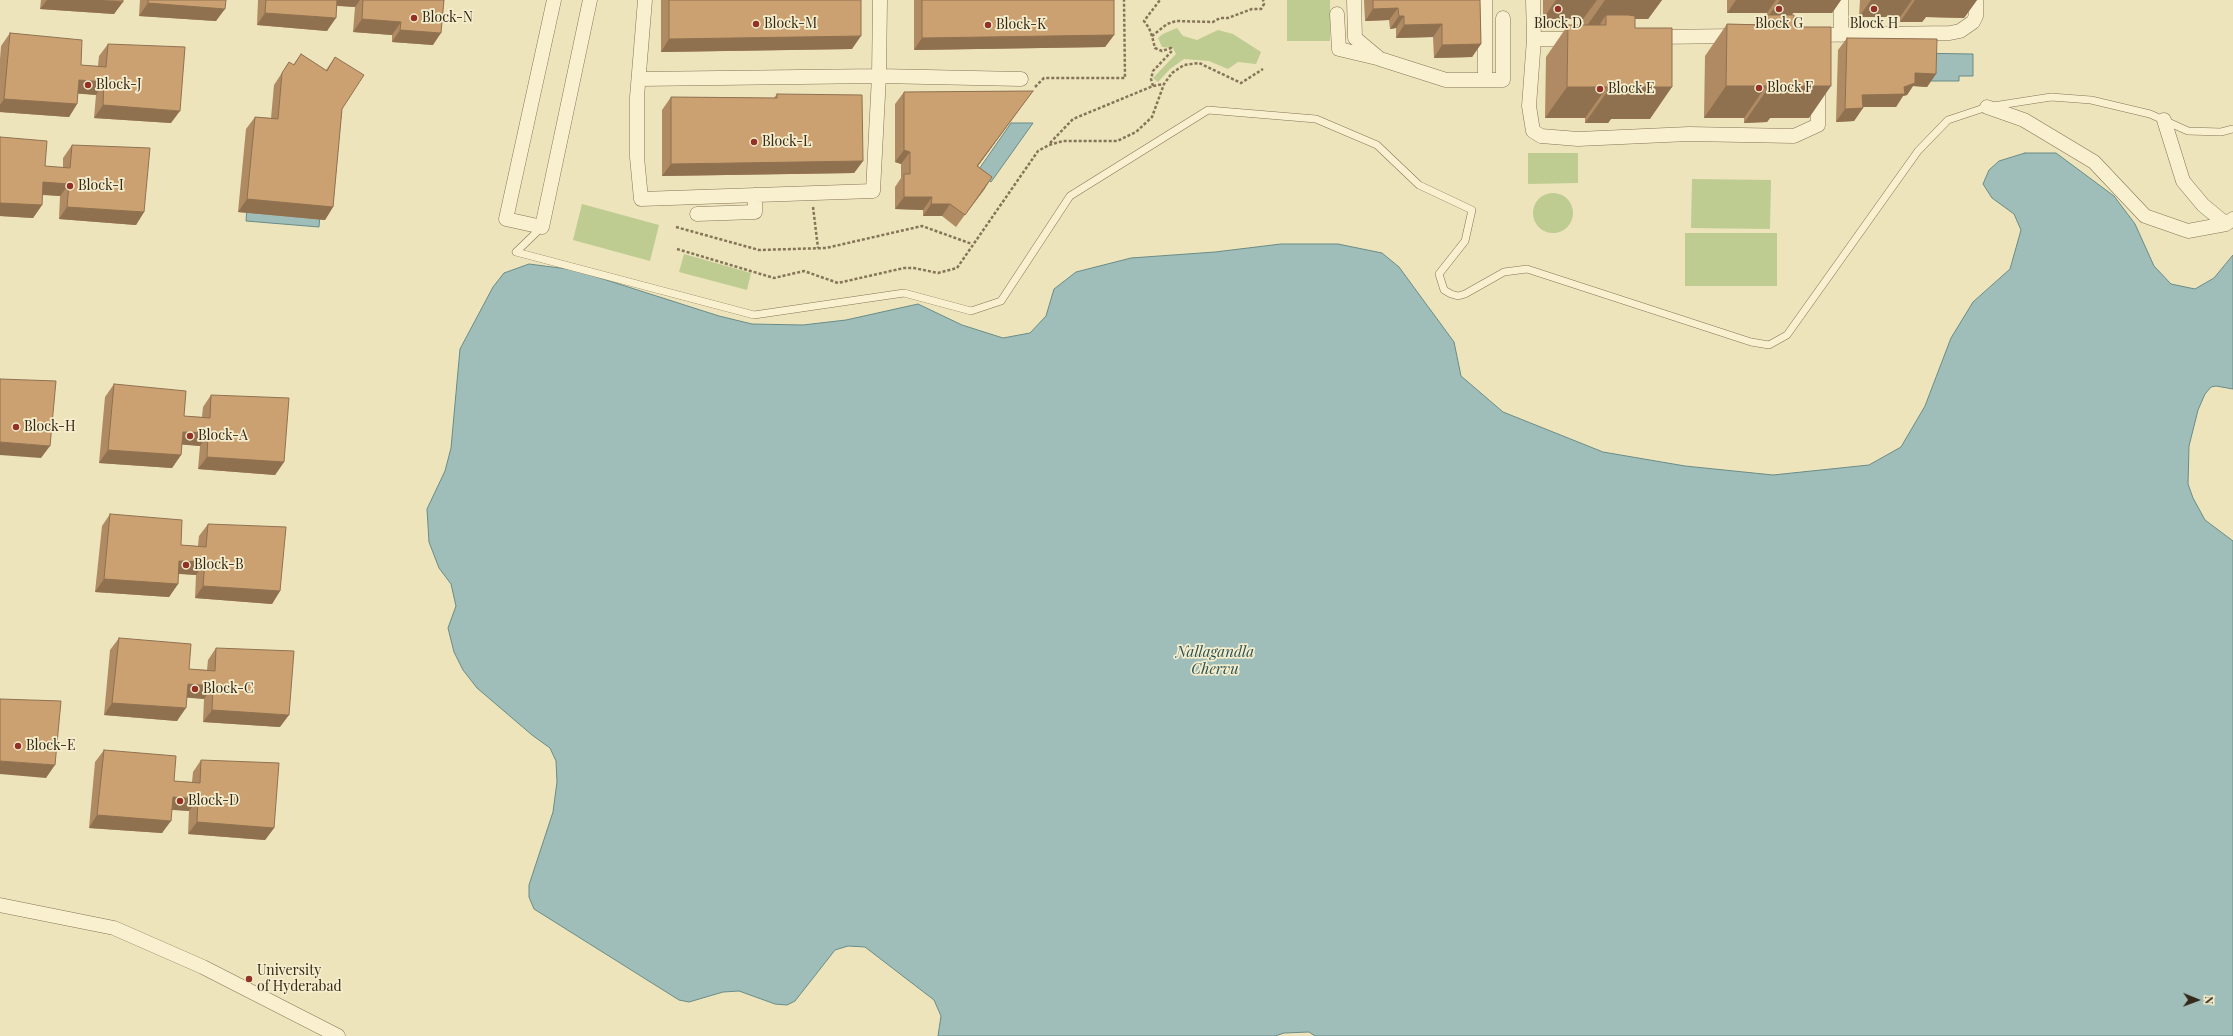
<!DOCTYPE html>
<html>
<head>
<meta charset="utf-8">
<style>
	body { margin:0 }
	#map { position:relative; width:2233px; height:1036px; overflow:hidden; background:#ede4bc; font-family:"Playfair Display",serif }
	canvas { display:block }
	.north { position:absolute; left:2177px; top:980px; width:40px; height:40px; -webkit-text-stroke:3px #f5edcc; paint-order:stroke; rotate:91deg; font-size:11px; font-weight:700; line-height:16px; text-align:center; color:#34291b }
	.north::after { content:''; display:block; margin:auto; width:14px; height:18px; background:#34291b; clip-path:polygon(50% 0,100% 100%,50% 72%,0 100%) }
</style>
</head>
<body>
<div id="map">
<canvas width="2233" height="1036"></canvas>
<div class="north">N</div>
</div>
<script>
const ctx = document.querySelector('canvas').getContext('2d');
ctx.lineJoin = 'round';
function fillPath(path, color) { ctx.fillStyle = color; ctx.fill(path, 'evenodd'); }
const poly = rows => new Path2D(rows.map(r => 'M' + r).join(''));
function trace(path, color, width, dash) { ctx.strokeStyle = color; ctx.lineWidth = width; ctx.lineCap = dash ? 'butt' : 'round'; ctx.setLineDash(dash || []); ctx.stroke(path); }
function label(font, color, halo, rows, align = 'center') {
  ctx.font = font + ' "Playfair Display",serif'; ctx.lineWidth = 3.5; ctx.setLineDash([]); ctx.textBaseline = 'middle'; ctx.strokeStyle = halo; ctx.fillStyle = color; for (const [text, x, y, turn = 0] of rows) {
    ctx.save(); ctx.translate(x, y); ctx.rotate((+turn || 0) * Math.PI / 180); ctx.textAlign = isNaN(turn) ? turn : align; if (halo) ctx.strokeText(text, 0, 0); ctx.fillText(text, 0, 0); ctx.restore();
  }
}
fillPath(poly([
	[1287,0,1330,0,1330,41,1287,41],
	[1177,28,1183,36,1197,40,1218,30,1233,34,1261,52,1256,64,1238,62,1228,69,1209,61,1184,59,1170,69,1158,82,1153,78,1176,54,1173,48,1162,47,1158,38,1163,34],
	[1528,153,1578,153,1578,183,1528,184],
	[1692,179,1771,180,1770,229,1691,228],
	'1533 213a20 20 0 1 1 40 0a20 20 0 1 1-40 0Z',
	[582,204,659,225,650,261,573,240],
	[1685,233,1777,233,1777,286,1685,286],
	[684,254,751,273,747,290,679,272]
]), '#becb91');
const water = poly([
	[1909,53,1973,54,1973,76,1959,76,1959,81,1909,81,1909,53],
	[1011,123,1033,123,991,182,977,172,1011,123],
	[2025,153,2056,153,2114,196,2135,224,2154,266,2171,284,2195,289,2214,278,2233,255,2233,389,2216,386,2211,387,2205,394,2198,410,2189,446,2188,484,2193,498,2205,520,2233,541,2233,1036,1315,1036,1309,1032,1284,1033,1275,1036,938,1036,941,1016,934,1000,865,947,848,946,835,950,795,1001,787,1005,775,1004,739,991,723,992,689,1002,679,1000,534,909,529,897,529,885,553,812,557,782,556,761,550,748,532,735,477,688,463,670,454,652,448,628,456,606,451,584,439,568,429,542,427,509,445,471,451,448,460,349,493,287,504,273,529,264,575,270,719,316,752,324,803,325,846,320,918,304,962,325,1003,338,1030,333,1046,316,1054,289,1076,272,1131,258,1215,252,1281,244,1338,244,1382,253,1399,267,1454,342,1461,376,1503,412,1603,452,1685,466,1773,475,1869,465,1901,447,1925,406,1951,338,1973,302,2010,269,2021,230,2014,214,1992,198,1983,184,1989,170,1999,161,2025,153],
	[248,194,321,201,319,227,246,221,248,194]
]);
fillPath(water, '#a0beb9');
trace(water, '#688b86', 1);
const service = poly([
	[542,227,516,252,754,315,904,293,971,311,1001,301,1070,196,1208,110,1316,119,1377,145,1419,185,1472,210,1465,241,1439,274,1444,290,1451,294,1458,296,1465,294,1504,272,1527,269,1751,342,1769,345,1787,335,1918,151,1948,120,1987,107,2051,97,2091,100,2150,114,2188,131,2221,132,2233,129]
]);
const minor = poly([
	[554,0,506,219,542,227,590,0],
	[645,0,637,97,637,157,641,199,873,191,879,76,880,0],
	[1354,0,1355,38,1380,59,1446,80,1485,80,1485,0],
	[1533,0,1534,39,1577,39],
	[1337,14,1339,49,1377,58],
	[1812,35,1950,33,1960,31,1973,22,1976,16,1976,0],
	[1841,35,1841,0],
	[1654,37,1737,36],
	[1534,39,1529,106,1533,131,1541,136,1578,139,1689,134,1794,136,1818,125,1818,87],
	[639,79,879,76,1021,79],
	[1485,80,1503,80,1503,18],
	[1987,107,2024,120,2094,162,2145,216,2188,231,2226,224,2233,219],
	[2164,120,2183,181,2203,205,2226,224],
	[697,214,755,212,755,195],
	[0,905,114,928,203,967,338,1036]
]);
trace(service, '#857456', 8);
trace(minor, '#857456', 15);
trace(poly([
	[1152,36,1149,28,1144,21,1160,0],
	[1153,86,1151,79,1153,71,1171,52,1171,48,1162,51,1155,48,1152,36,1167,24,1176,21,1213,22,1220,18,1228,18,1252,9,1261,9,1264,4,1263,0],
	[1035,87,1044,78,1125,78,1124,0],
	[1050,143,1073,119,1153,86,1164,84],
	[813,207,818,248],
	[676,227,759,250,826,248,922,226,972,244],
	[677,249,774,278,804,271,838,283,904,268,914,268,938,273,957,268,1038,151,1049,145,1063,141,1117,141,1136,132,1152,117,1164,84,1172,73,1184,65,1199,63,1241,83,1263,69]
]), '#857456', 2.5, [3, 2]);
trace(service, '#f9f0cf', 7);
trace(minor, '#f9f0cf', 14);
fillPath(poly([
	[41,0,123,0,114,14,40,9],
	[140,0,226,0,216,21,139,16],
	[258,0,444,0,433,45,392,42,392,35,353,32,355,7,337,6,327,31,257,25],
	[661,0,861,0,852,49,661,52],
	[914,0,1114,0,1114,35,1105,47,914,50],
	[1364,0,1480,0,1481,44,1472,57,1434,58,1433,37,1396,38,1396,28,1390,29,1389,20,1365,21],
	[1543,0,1662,0,1648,19,1635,19,1635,28,1650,119,1611,119,1608,123,1585,123,1585,118,1545,118,1546,57,1568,25,1584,25,1583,19,1543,19],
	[1727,0,1841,0,1832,13,1793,13,1792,15,1809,118,1770,118,1767,122,1744,123,1744,118,1704,118,1705,56,1727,24,1759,24,1765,15,1767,15,1767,13,1727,13],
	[1860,0,1977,0,1964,18,1926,17,1922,22,1900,22,1900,17,1859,17],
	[10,33,81,65,98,66,99,56,108,44,171,123,94,118,96,95,78,93,77,104,69,117,0,112,0,59,1,46],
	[1847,38,1936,74,1927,87,1913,86,1907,95,1903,96,1896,107,1863,107,1863,108,1854,121,1836,122,1838,50],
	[301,54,326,70,335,57,342,109,333,207,325,220,238,212,246,129,255,117,271,118,274,85,289,62,293,65],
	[1033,91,978,166,992,177,956,227,942,216,923,216,923,210,895,209,895,187,901,178,901,164,895,162,895,104,904,92],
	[777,94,863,161,854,173,662,176,662,110,671,97,774,98],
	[0,137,45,166,63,168,63,158,72,145,144,212,136,225,59,219,60,196,42,195,42,205,33,218,0,216],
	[114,384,184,416,202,417,203,407,211,395,284,462,275,475,198,469,200,446,182,444,181,455,172,468,99,463,105,397],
	[110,514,181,545,198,546,199,536,208,524,280,591,272,604,195,598,196,575,178,574,178,584,169,597,95,592,102,526],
	[119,638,189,669,207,670,208,660,216,648,280,727,203,722,204,699,187,697,177,721,104,715,110,650],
	[104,750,174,781,192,782,193,772,201,760,274,828,265,840,188,834,189,811,172,810,162,833,89,828,95,762]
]), '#af8a62');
fillPath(poly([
	[47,0,94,0,123,2,114,14,40,9],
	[333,0,360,0,355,7,329,5],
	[1556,0,1597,0,1583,19,1543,19],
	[1605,0,1662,0,1648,19,1614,19,1606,25,1606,15,1596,30,1584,30],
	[1736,0,1776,0,1767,13,1727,13],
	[1780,0,1841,0,1832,13,1793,13,1790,18,1767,18],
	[1871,0,1912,0,1900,17,1859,17],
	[1915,0,1977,0,1964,18,1926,17,1922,22,1900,22],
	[148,3,225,9,216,21,139,16],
	[1398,8,1389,20,1365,21,1373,9],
	[265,13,336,18,327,31,257,25],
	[1399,16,1404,16,1396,28,1390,29],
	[362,19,401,22,392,35,353,32],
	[1442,24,1433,37,1396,38,1404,25],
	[400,30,441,33,433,45,392,42],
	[1114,35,1105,47,914,50,922,38],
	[861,36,852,49,661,52,669,39],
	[1481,44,1472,57,1434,58,1442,45],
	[1915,73,1936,74,1927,87,1913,86,1907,95,1903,96,1896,107,1853,107,1862,95,1904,87],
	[79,80,104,82,96,95,70,93],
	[1726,86,1766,86,1744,118,1704,118],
	[1789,86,1831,86,1809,118,1770,118,1767,122,1744,123,1766,91],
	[1567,87,1607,87,1585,118,1545,118],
	[1630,87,1672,87,1650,119,1611,119,1608,123,1585,123,1607,92],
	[1033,91,1024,103,969,178,977,166],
	[4,99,77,104,69,117,0,112,0,105],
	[103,105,180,111,171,123,94,118],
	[1863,108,1854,121,1836,122,1845,109],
	[904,150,910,152,901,164,895,162],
	[863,161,854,173,662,176,671,164],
	[992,177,984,190,956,227,965,215],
	[43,182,69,184,60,196,35,194],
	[904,197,932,197,923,210,895,209],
	[247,199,333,207,325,220,238,212],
	[0,203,42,205,33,218,0,216],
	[931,204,950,204,942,216,923,216],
	[67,207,144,212,136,225,59,219],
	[183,432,208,433,200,446,174,444],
	[0,442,50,446,41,458,0,455],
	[108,450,181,455,172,468,99,463],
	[207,457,284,462,275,475,198,469],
	[179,561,205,562,196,575,171,573],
	[104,579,178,584,169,597,95,592],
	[203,586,280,591,272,604,195,598],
	[188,684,213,686,204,699,179,697],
	[112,703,186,708,177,721,104,715],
	[212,710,289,715,280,727,203,722],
	[0,761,55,765,46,778,0,774],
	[173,797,198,799,189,811,164,809],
	[97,815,171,821,162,833,89,828],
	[197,822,274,828,265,840,188,834]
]), '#8f7150');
const building = poly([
	[94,0,123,0,123,2,94,0],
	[148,0,226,0,225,9,148,3,148,0],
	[266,0,337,0,336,18,265,13,266,0],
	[363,0,444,0,441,33,400,30,401,22,362,19,363,0],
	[669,0,861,0,861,36,669,39,669,0],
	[922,0,1114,0,1114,35,922,38,922,0],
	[1373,0,1480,0,1481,44,1442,45,1442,24,1404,25,1404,16,1399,16,1398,8,1373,9,1373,0],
	[1606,15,1628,15,1635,16,1635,28,1672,28,1672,87,1630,87,1630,92,1607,92,1607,87,1567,87,1568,25,1606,25,1606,15],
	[1765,15,1794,15,1794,27,1831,27,1831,86,1789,86,1789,91,1766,91,1766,86,1726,86,1727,24,1765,25,1765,15],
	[10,33,82,40,81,65,106,67,108,44,185,47,180,111,103,105,104,82,79,80,77,104,4,99,10,33],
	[1847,38,1937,39,1936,74,1915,73,1915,83,1904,87,1905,94,1862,95,1863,108,1845,109,1847,38],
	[301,54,327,71,335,57,364,75,342,109,333,207,247,199,255,117,278,119,282,73,289,62,294,65,301,54],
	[1033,91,977,166,992,177,965,215,950,204,931,204,932,197,904,197,904,174,910,174,910,152,904,150,904,92,1033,91],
	[777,94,862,95,863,161,671,164,671,97,777,98,777,94],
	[0,137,47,141,45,166,70,168,72,145,150,148,144,212,67,207,69,184,43,182,42,205,0,203,0,137],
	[0,379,56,381,50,446,0,442,0,379],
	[114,384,186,391,184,416,210,418,211,395,289,398,284,462,207,457,208,433,183,432,181,455,108,450,114,384],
	[110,514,182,520,181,545,206,547,208,524,286,527,280,591,203,586,205,562,179,561,178,584,104,579,110,514],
	[119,638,191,644,189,669,215,671,216,648,294,651,289,715,212,710,213,686,188,684,186,708,112,703,119,638],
	[0,699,61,701,55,765,0,761,0,699],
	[104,750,176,756,174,781,200,783,201,760,279,763,274,828,197,822,198,799,173,797,171,821,97,815,104,750]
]);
fillPath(building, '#cca172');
trace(building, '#8f7150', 1);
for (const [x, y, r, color] of [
	[1558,9,4,"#933126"],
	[1779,9,4,"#933126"],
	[1874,9,4,"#933126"],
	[414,18,4,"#933126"],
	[756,24,4,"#933126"],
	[988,25,4,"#933126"],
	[88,85,4,"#933126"],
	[1759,88,4,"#933126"],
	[1600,89,4,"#933126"],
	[754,142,4,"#933126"],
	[70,186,4,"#933126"],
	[16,427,4,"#933126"],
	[190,436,4,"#933126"],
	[186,565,4,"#933126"],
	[195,689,4,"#933126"],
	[18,746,4,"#933126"],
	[180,801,4,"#933126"],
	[249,979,4,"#933126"]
]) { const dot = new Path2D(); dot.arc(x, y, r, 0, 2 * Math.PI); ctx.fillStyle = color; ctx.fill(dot); trace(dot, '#f5edcc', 1.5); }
label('14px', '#34291b', '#f5edcc', [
	["Block-N",422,18],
	["Block-M",764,24],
	["Block D",1558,24,"center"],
	["Block G",1779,24,"center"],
	["Block H",1874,24,"center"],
	["Block-K",996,25],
	["Block-J",96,85],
	["Block F",1767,88],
	["Block E",1608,89],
	["Block-L",762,142],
	["Block-I",78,186],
	["Block-H",24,427],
	["Block-A",198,436],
	["Block-B",194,565],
	["Block-C",203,689],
	["Block-E",26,746],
	["Block-D",188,801],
	["University",257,971],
	["of Hyderabad",257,987]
], 'left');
label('italic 15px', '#2a5254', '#f5edcc', [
	["Nallagandla",1215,652],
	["Chervu",1215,669]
]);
</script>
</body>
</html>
